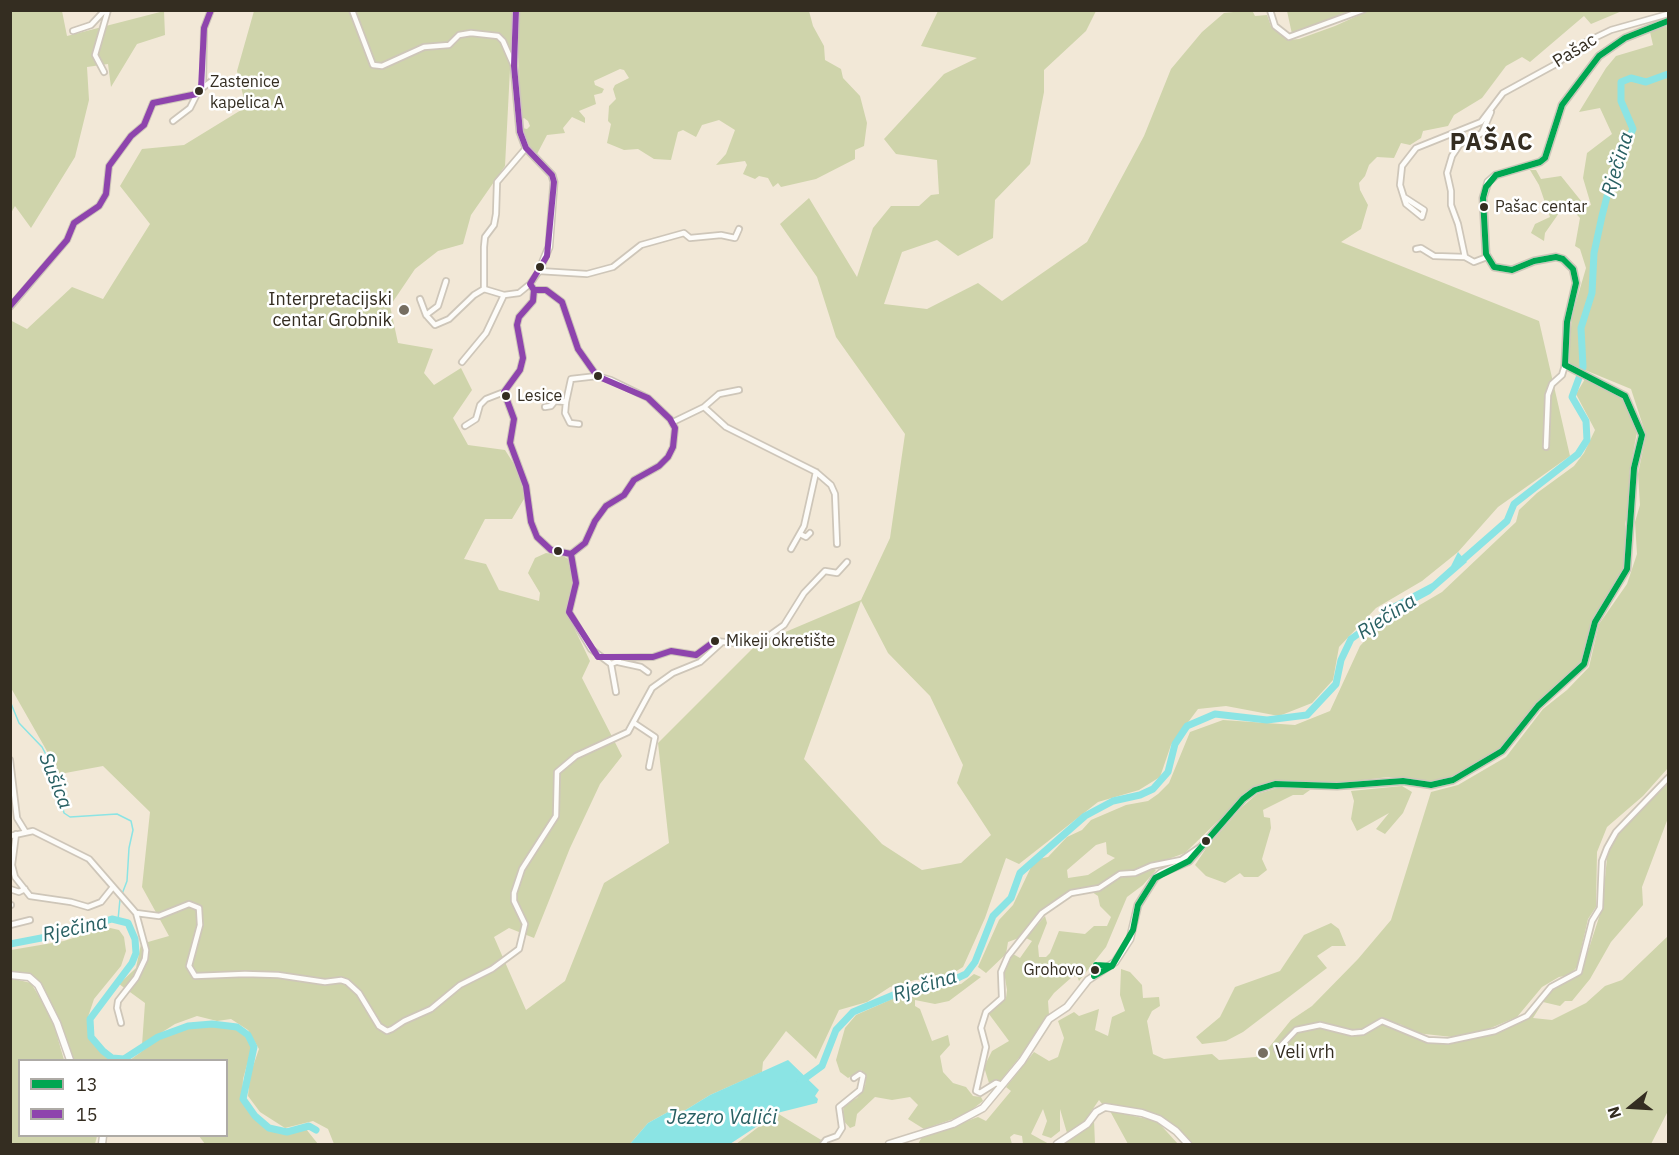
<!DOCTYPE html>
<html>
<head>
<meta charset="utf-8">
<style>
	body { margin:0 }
	#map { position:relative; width:1679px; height:1155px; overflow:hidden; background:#f2e8d7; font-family:"IBM Plex Sans",sans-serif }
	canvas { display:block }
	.frame { position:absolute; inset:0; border:12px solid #342d21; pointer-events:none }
	.legend { position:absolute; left:18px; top:1059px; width:210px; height:78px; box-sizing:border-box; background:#fff; border:2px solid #aeaba6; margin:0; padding:8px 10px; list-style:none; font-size:18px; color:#342d21 }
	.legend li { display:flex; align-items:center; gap:12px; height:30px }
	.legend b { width:30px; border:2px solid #aeaba6 }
	.north { position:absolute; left:1601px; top:1077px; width:60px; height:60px; -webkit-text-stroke:4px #fff; paint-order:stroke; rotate:252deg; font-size:16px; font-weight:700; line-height:24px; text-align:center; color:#342d21 }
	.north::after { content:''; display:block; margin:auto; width:21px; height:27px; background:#342d21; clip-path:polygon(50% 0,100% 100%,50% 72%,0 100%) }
</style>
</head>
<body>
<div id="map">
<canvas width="1679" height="1155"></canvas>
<div class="frame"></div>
<ul class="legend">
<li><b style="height:8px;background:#00a651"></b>13</li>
<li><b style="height:8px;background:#8e44ad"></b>15</li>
</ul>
<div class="north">N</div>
</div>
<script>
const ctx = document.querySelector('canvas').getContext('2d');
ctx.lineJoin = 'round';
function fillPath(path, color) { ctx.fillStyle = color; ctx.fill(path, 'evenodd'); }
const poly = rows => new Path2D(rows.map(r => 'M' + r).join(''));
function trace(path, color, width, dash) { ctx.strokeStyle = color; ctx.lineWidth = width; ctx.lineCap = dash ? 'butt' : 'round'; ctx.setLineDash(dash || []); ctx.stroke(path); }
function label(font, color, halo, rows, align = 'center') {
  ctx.font = font + ' "IBM Plex Sans",sans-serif'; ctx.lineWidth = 5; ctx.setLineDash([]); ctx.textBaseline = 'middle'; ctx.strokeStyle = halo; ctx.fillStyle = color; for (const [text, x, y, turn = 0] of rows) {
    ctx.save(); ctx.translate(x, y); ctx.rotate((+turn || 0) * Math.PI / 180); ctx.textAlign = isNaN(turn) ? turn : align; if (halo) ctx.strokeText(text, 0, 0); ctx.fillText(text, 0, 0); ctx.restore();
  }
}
fillPath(poly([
	[1252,10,1255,16,1267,15,1271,26,1288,40,1299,39,1335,26,1368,11,1622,11,1591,24,1584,16,1530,62,1522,57,1506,66,1482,98,1454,115,1448,126,1423,131,1421,138,1410,145,1401,143,1394,158,1377,157,1369,165,1365,176,1359,183,1360,190,1368,205,1361,229,1341,242,1539,321,1570,456,1498,507,1458,552,1422,581,1376,608,1339,647,1333,680,1312,703,1279,716,1226,706,1198,709,1171,745,1160,777,1139,790,1098,802,1019,864,1006,858,985,918,963,967,945,978,915,980,890,987,867,1002,839,1010,816,1059,786,1031,763,1062,762,1072,710,1095,684,1111,668,1112,648,1123,630,1144,334,1144,328,1129,313,1121,285,1128,260,1112,248,1096,250,1075,259,1049,248,1030,231,1019,217,1021,197,1016,175,1024,142,1045,145,1003,119,984,136,968,141,944,169,936,142,887,150,812,103,766,60,774,11,688,10,320,27,329,72,287,103,299,150,224,120,186,142,149,184,145,246,107,237,71,254,11,513,11,505,166,471,215,463,244,438,251,415,269,390,306,398,343,433,349,424,373,434,385,461,368,472,390,453,418,468,445,505,450,530,489,512,519,485,519,464,559,486,564,499,590,539,601,540,593,528,573,535,558,546,553,561,555,570,560,575,583,566,611,590,661,582,678,622,756,600,784,570,848,534,938,509,928,494,937,526,1010,565,981,604,883,669,843,658,743,757,644,861,600,890,538,905,434,836,337,817,277,780,224,809,198,857,277,873,228,891,206,919,206,931,195,939,194,937,160,896,154,884,139,944,74,977,58,921,46,938,11,1096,11,1086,31,1044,70,1044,92,1030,164,995,200,993,238,958,256,937,240,902,252,884,304,927,309,978,283,1002,301,1087,242,1144,136,1171,69,1202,32,1224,13],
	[861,601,888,653,930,696,963,765,957,783,991,835,961,863,922,870,882,844,804,759],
	[10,11,62,11,67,36,164,11,165,35,137,44,111,87,108,64,87,67,89,100,75,157,31,228,15,206,11,213],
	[518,11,809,11,813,26,824,46,825,60,841,69,843,78,860,96,867,123,864,146,855,150,855,159,816,179,781,187,778,183,773,187,768,178,759,176,755,179,743,174,747,165,745,161,716,165,726,154,735,130,719,120,702,125,696,137,683,130,678,132,671,160,654,159,638,149,624,150,607,143,611,124,608,121,609,106,616,99,613,89,615,85,629,78,624,70,620,69,594,81,595,85,604,89,602,93,594,95,596,104,579,111,585,118,585,123,572,117,563,128,565,133,547,135,536,156,523,136,522,128,527,129,530,126,528,121,524,118,520,120],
	[1287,11,1359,11,1292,34],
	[1668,26,1668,768,1643,796,1607,827,1597,852,1596,907,1588,919,1577,967,1570,975,1559,977,1542,987,1517,1017,1486,1030,1452,1037,1416,1033,1400,1024,1393,1025,1427,1041,1448,1043,1485,1036,1519,1023,1531,1015,1544,995,1560,983,1573,979,1581,973,1602,908,1608,848,1614,837,1668,781,1668,818,1642,887,1643,905,1611,942,1590,979,1572,1001,1565,1001,1560,1006,1543,1002,1533,1018,1552,1020,1586,1003,1605,986,1622,980,1668,936,1668,1111,1651,1144,1192,1144,1175,1127,1159,1116,1143,1110,1103,1105,1099,1100,1084,1122,1067,1133,1060,1109,1060,1131,1051,1138,1042,1135,1047,1121,1043,1109,1031,1134,1049,1144,1023,1144,1022,1136,1014,1134,1010,1137,1012,1144,918,1144,922,1137,978,1117,986,1121,1011,1091,1006,1087,1034,1052,1049,1061,1058,1057,1064,1038,1058,1021,1074,1012,1079,1016,1099,1009,1095,1030,1108,1036,1112,1017,1125,1011,1120,995,1121,969,1130,972,1142,985,1143,998,1159,997,1160,1006,1152,1011,1147,1021,1153,1054,1164,1059,1212,1054,1219,1060,1256,1057,1266,1051,1291,1020,1312,1006,1358,959,1391,920,1431,792,1458,785,1506,757,1543,709,1567,690,1589,667,1599,624,1627,584,1637,554,1635,522,1640,505,1638,474,1646,435,1631,389,1568,363,1572,316,1586,268,1580,249,1575,246,1580,218,1566,203,1545,233,1544,241,1531,233,1535,224,1550,217,1539,185,1530,170,1536,170,1541,179,1561,176,1586,207,1591,205,1583,178,1587,153,1612,134,1600,108,1579,112,1606,68,1616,56,1653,45,1650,32],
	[1585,379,1623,399,1637,432,1629,475,1630,504,1625,524,1627,539,1624,568,1591,621,1582,659,1575,669,1536,704,1500,750,1452,777,1428,782,1389,777,1336,783,1272,781,1253,787,1185,853,1135,871,1119,872,1097,887,1069,892,1040,912,1019,938,1008,942,1006,954,986,973,978,967,999,920,1013,905,1032,865,1038,859,1048,857,1067,837,1082,830,1091,820,1126,805,1148,801,1158,794,1169,783,1190,732,1223,720,1295,725,1330,711,1360,646,1372,633,1442,592,1516,522,1519,510,1537,493,1574,466,1584,453,1595,430,1576,394],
	[1106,842,1107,854,1115,858,1088,875,1068,878,1067,870,1096,845],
	[1402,786,1412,792,1403,813,1385,834,1376,829,1389,813,1357,831,1351,819,1354,801,1351,791],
	[1281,787,1310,790,1303,795,1293,795,1263,810,1264,817,1270,818,1271,828,1262,859,1267,870,1258,877,1244,877,1240,873,1225,883,1206,876,1195,865,1207,847,1242,807,1257,794],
	[1152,868,1156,870,1143,885,1127,897,1106,947,1079,981,1077,976,1072,977,1054,993,1048,1001,1049,1015,1023,1053,1001,1080,989,1083,984,1067,992,1051,1009,1041,989,1014,1006,998,1007,990,1004,972,1009,959,1013,954,1020,958,1032,941,1026,938,1045,916,1047,923,1038,946,1039,957,1046,957,1050,953,1059,931,1085,934,1094,926,1107,926,1111,917,1100,906,1098,896,1092,892,1101,891,1116,878,1136,876],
	[1331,923,1339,929,1346,946,1332,946,1317,956,1327,968,1243,1032,1226,1041,1202,1044,1196,1037,1220,1017,1235,987,1280,971,1304,935],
	[106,927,119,930,124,937,126,951,121,966,94,999,88,1017,90,1039,110,1060,71,1060,50,1001,35,977,11,973,11,950,64,941],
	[974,974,981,977,949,1001,935,1004,915,1000,915,1006,920,1009,932,1041,948,1035,950,1045,940,1056,943,1072,953,1083,966,1087,973,1096,981,1097,983,1101,965,1115,924,1129,908,1119,918,1105,910,1097,892,1100,875,1097,857,1114,855,1126,850,1128,842,1119,844,1104,857,1098,865,1086,866,1077,861,1070,848,1078,840,1072,836,1060,845,1028,856,1015,899,996,961,984],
	[10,978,31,983,52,1018,64,1060,20,1060,20,1136,97,1136,95,1144,11,1144],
	[212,1026,237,1029,247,1036,252,1047,243,1079,242,1099,254,1117,270,1131,288,1135,306,1129,318,1144,205,1144,199,1136,226,1136,226,1060,130,1060,159,1039,188,1028],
	[1110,1111,1157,1121,1178,1144,1128,1144],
	[777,1113,813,1135,828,1144,736,1144],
	[1094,1120,1095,1144,1062,1144]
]), '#cfd4ab');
fillPath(poly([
	[1458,552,1467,562,1430,594,1389,616,1383,609,1432,583,1451,566],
	[788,1060,819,1090,815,1096,818,1099,817,1103,777,1113,730,1144,630,1144,648,1123,668,1112,684,1111,710,1095]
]), '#8be4e4');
trace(poly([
	[10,701,19,723,42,747,53,768,64,813,70,817,117,814,131,821,133,830,129,848,127,881,122,894],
	[118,920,120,899]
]), '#8be4e4', 1.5);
trace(poly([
	[1458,564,1507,521,1514,504,1578,454,1587,440,1586,421,1572,397,1583,367,1581,328,1592,293,1594,253,1602,216,1614,169,1633,129,1621,101,1621,82,1631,78,1646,82,1668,74],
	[10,944,62,934,112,919,128,923,135,939,136,953,132,963,90,1019,91,1037,103,1051,112,1058,124,1059,158,1037,188,1026,212,1024,237,1027,248,1035,254,1047,243,1099,255,1116,269,1128,287,1132,309,1126,316,1130],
	[800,1082,822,1066,836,1030,853,1012,898,993,949,982,966,974,975,962,993,916,1011,898,1020,873,1085,816,1113,801,1140,795,1153,789,1168,772,1175,744,1187,726,1215,714,1267,720,1307,715,1336,684,1341,660,1351,639,1393,609]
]), '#8be4e4', 7);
const minor = poly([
	[352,10,373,65,382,66,424,47,449,45,459,35,471,33,498,36,503,41,513,64],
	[1270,10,1275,26,1289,37,1363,10],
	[73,31,91,25,105,10],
	[104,72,95,55,108,10],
	[201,89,217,77],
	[173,121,190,108,197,94],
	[1404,197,1424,210,1422,217,1406,204,1400,185,1402,166,1416,148,1481,122,1503,93,1556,64,1586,42,1611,30,1668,14],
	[1416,249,1421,248,1434,256,1465,257],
	[1487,257,1474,262,1465,257,1458,224,1451,205,1451,191,1447,173,1452,156,1460,144,1482,133,1491,112],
	[446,281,438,306,426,315,435,325,449,319,474,295,484,289,504,295],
	[484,289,484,247,485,237,494,225,496,214,497,182,526,148],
	[534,290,546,290,562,302,578,349,597,376,611,380,648,398,670,419,675,428,673,447,668,457,659,466,634,480,624,495,606,506,595,521,585,543,571,554,551,550,537,537,531,522,526,486,510,443,514,419,504,392,520,370,523,358,517,325,519,317,533,301,534,290,530,284,539,271,587,274,613,267,641,245,684,233,690,238,721,235,735,238,739,229],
	[420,299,426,315],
	[10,307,67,240,74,223,99,206,106,194,109,166,131,136,144,125,153,103,197,94,201,89,203,82,204,28,211,10],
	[462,362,486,333,504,295,519,293,530,284],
	[566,402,565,413,570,423,579,424],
	[545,407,551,406,555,401,566,402,571,379,597,376],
	[704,407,719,394,739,390],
	[673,422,704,407,726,427,816,472,831,485,835,494,837,544],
	[465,426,476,419,480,405,486,399,504,392],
	[1546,447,1548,395,1552,384,1562,375,1565,365],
	[800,534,806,537,810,533],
	[791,549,804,526,816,472],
	[571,554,576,583,569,612,591,649,603,658,653,657,671,651,696,655,715,641,746,644,763,640,784,625,804,593,825,571,837,573,847,562],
	[603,658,611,664,619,661],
	[618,662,641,667,648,672],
	[611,664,616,692],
	[634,723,655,737,649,767],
	[10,760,17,818,25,831],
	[16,834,12,865,15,877,30,896,71,902,88,907,101,902,113,887],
	[10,836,33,831,89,859,136,913,146,950,145,959,136,978,118,1001,117,1008,121,1023],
	[10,889,19,892,25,889],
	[10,905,11,905],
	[136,913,159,916,189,904,199,908,200,925,189,966,195,976,245,974,278,975,325,982,341,980,347,982,359,993,379,1026,387,1031,392,1029,404,1021,431,1009,460,985,492,969,519,949,525,924,514,901,514,893,522,869,556,816,557,772,576,756,628,732,652,688,673,673,700,662,721,643],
	[10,925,30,920],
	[1277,1050,1296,1030,1320,1025,1352,1033,1363,1032,1382,1021,1428,1040,1448,1041,1495,1031,1527,1016,1551,987,1579,972,1592,921,1600,908,1602,861,1607,848,1616,832,1668,778],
	[1002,1085,996,1083,980,1093,976,1091,986,1047,981,1028,986,1012,1002,998,1001,972,1008,956,1042,913,1071,893,1099,888,1120,874,1135,873,1151,866,1181,860,1203,845],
	[823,1144,826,1140,837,1136,842,1128,839,1107,860,1090,863,1076,860,1074,854,1078]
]);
const major = poly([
	[516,10,514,66,520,132,526,148,552,175,554,182,549,247,539,271],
	[10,975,29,977,38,985,57,1023,70,1060],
	[102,1144,103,1136],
	[889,1144,953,1124,983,1108,1022,1061,1049,1019,1067,1007,1088,980,1115,962,1130,939,1138,905,1155,878,1161,873,1189,861,1243,799,1255,790,1275,784,1337,786,1403,781,1431,785,1453,780,1502,751,1538,706,1584,664,1595,622,1627,569,1634,468,1642,435,1625,396,1565,365,1567,322,1576,283,1573,269,1563,259,1556,257,1534,261,1512,270,1494,267,1486,254,1483,198,1488,182,1496,175,1540,162,1545,158,1562,105,1599,56,1625,38,1668,21],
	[1057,1144,1087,1124,1096,1112,1105,1107,1142,1113,1159,1119,1176,1131,1188,1144]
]);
trace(minor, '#cec6b9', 8);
trace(major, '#cec6b9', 9);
trace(minor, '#fdfcf9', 4.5);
trace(major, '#fdfcf9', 6);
trace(poly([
	[1565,365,1567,322,1576,283,1573,269,1563,259,1556,257,1534,261,1512,270,1494,267,1486,254,1483,198,1486,187,1496,175,1540,162,1545,158,1562,105,1599,56,1625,38,1668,21],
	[1096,965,1112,966,1094,976,1096,965],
	[1112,966,1133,930,1138,905,1155,878,1189,861,1243,799,1255,790,1275,784,1337,786,1403,781,1431,785,1453,780,1502,751,1538,706,1584,664,1595,622,1627,569,1634,468,1642,435,1625,396,1565,365]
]), '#00a651', 6);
trace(poly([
	[516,10,514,66,520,132,526,148,552,175,554,182,547,256,530,284,534,290],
	[534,290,546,290,562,302,578,349,597,376,648,398,670,419,675,428,673,447,668,457,659,466,634,480,624,495,606,506,595,521,585,543,571,554,551,550,537,537,531,522,526,486,510,443,514,419,504,392,520,370,523,358,517,325,519,317,533,301,534,290],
	[10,306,67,240,74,223,99,206,106,194,109,166,131,136,144,125,153,103,197,94,201,89,204,28,211,10],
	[571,554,576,583,569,612,598,657,653,657,671,651,696,655,715,641]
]), '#8e44ad', 6);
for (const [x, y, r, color] of [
	[199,91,5,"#342d21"],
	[1484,207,5,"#342d21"],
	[540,267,5,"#342d21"],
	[404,310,6,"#766e61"],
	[598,376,5,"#342d21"],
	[506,396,5,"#342d21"],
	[558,551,5,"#342d21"],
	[715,641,5,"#342d21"],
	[1206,841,5,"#342d21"],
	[1095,970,5,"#342d21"],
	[1263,1053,6,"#766e61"]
]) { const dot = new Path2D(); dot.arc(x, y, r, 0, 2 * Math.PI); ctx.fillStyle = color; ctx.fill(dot); trace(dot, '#fff', 2); }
label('16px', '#342d21', '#fff', [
	["Zastenice",210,82],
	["kapelica A",210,103],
	["Pašac centar",1495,207],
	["Lesice",517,396],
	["Mikeji okretište",726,641],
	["Grohovo",1084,970,"right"]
], 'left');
label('18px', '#342d21', '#fff', [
	["Pašac",1575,51,-32]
]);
label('18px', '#342d21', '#fff', [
	["Interpretacijski",392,300],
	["centar Grobnik",392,321],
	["Veli vrh",1275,1053,"left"]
], 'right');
label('italic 20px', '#296063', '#fff', [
	["Rječina",1618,164,-73],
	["Rječina",1387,617,-33],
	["Sušica",55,781,68],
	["Rječina",75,929,-12],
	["Rječina",925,986,-17],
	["Jezero Valići",722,1118]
]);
ctx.letterSpacing = '1.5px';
label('bold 24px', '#342d21', '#fff', [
	["PAŠAC",1492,143]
]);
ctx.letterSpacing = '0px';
</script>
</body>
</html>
